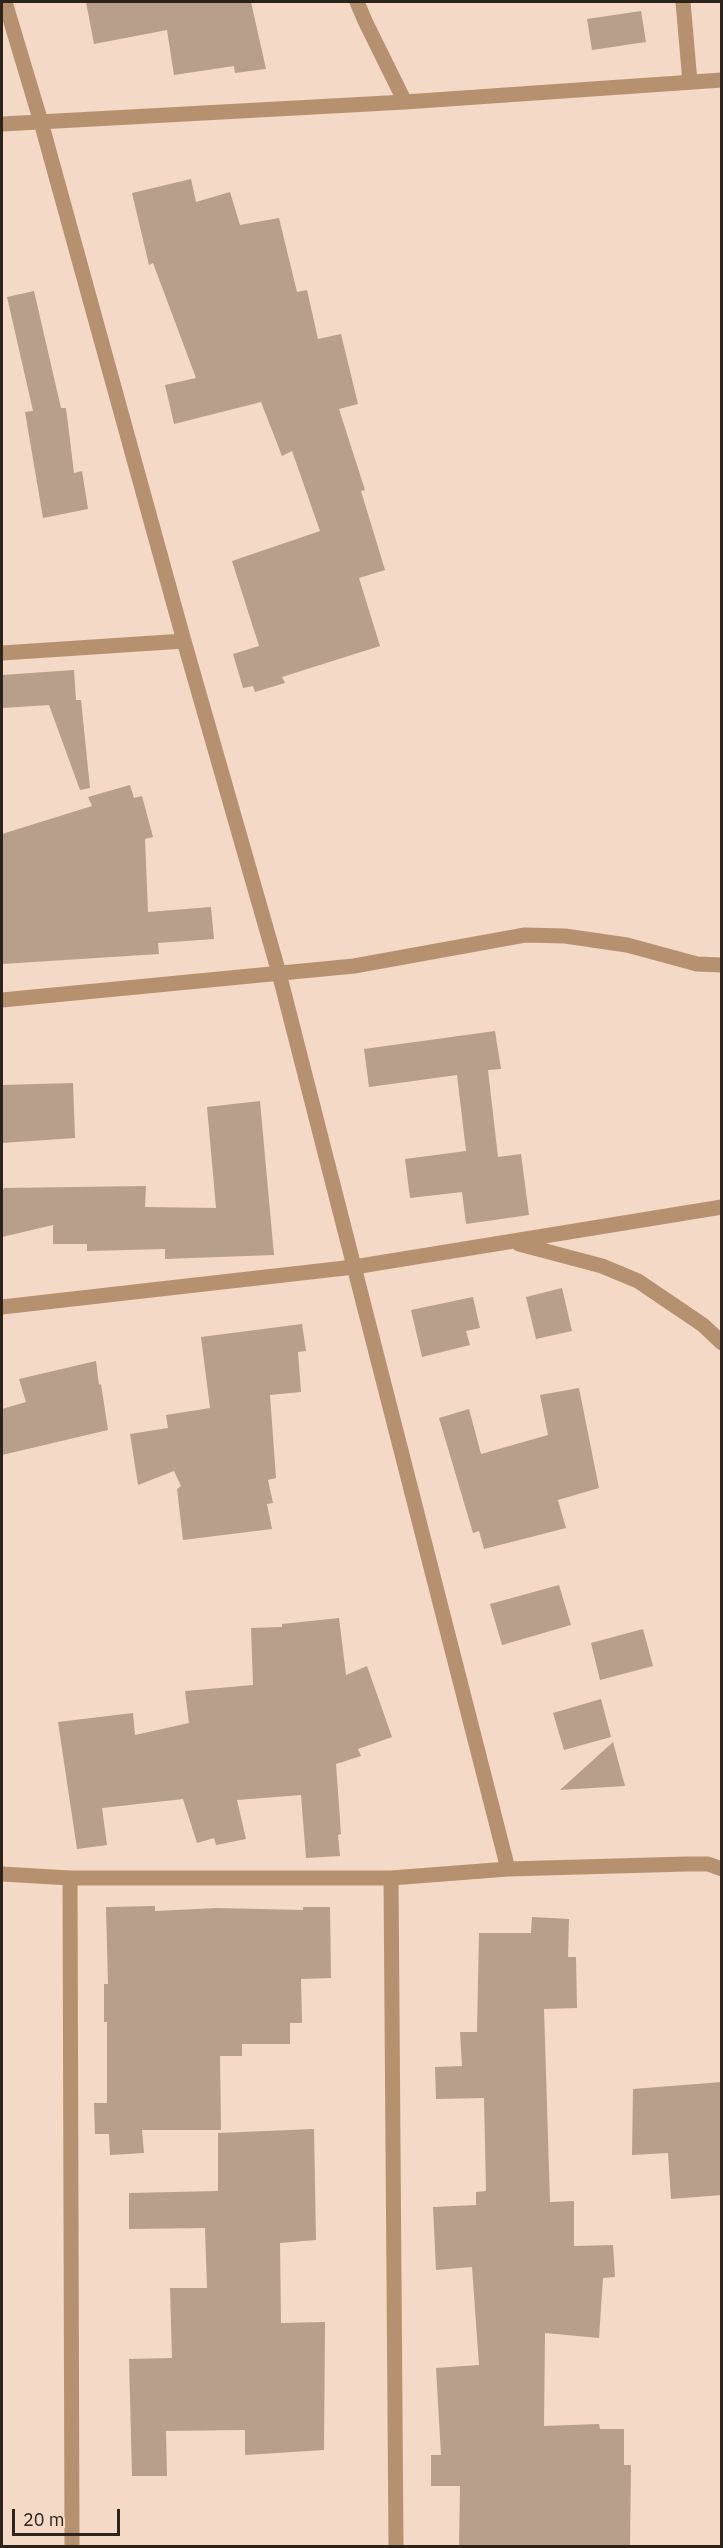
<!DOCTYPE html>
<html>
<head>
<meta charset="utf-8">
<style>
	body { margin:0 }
	#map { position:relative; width:723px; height:2548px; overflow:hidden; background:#f3d9c6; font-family:"IBM Plex Sans",sans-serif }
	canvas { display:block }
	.frame { position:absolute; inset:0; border:3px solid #2c231b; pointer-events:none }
	.scale { position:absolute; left:12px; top:2509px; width:108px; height:27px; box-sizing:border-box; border:3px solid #2c231b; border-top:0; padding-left:8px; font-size:18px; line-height:21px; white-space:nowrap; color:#2c231b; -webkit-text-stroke:4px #f3d9c6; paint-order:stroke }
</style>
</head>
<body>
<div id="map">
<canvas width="723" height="2548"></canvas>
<div class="frame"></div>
<div class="scale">20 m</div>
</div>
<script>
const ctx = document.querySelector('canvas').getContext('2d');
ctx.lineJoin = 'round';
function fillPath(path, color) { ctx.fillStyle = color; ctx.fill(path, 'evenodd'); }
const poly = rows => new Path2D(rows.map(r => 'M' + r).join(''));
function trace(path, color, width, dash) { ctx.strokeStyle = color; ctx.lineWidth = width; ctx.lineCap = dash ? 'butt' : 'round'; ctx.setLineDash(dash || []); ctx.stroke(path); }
fillPath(poly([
	[86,2,251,2,266,69,235,73,234,66,174,75,167,30,94,44],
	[641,11,646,42,592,50,587,19],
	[191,179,196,202,230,192,240,225,279,218,297,292,307,290,318,339,341,334,358,404,339,409,365,490,361,491,385,570,359,578,380,646,282,677,285,683,255,692,253,686,243,688,233,654,259,646,232,561,320,531,292,451,282,456,261,402,174,424,165,385,196,378,153,263,149,265,132,193],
	[34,291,61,408,66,408,74,473,82,471,88,509,43,518,25,412,33,411,7,297],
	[74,670,76,700,81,700,90,788,80,790,49,705,2,708,2,675],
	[130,785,134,798,142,796,153,837,145,839,148,912,211,907,214,939,158,943,159,954,2,964,2,834,92,806,88,797],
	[495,1031,501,1069,488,1070,498,1157,521,1154,529,1215,466,1224,462,1192,410,1198,405,1159,466,1151,457,1075,369,1087,364,1049],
	[73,1083,75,1138,2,1143,2,1085],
	[260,1101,274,1255,165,1259,165,1249,87,1251,87,1244,53,1244,53,1225,2,1237,2,1192,4,1188,146,1186,145,1207,216,1208,207,1107],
	[562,1288,572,1331,536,1339,526,1297],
	[473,1297,480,1328,466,1331,470,1345,422,1357,411,1310],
	[302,1324,306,1351,298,1352,301,1392,270,1395,276,1478,268,1480,273,1503,267,1504,272,1529,183,1540,177,1489,181,1486,174,1471,138,1485,130,1434,168,1428,166,1415,210,1408,201,1337],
	[96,1361,99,1385,101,1384,108,1430,2,1455,2,1409,26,1402,19,1379],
	[579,1388,599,1488,558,1500,566,1528,484,1549,479,1531,473,1533,439,1418,469,1409,481,1454,548,1435,540,1395],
	[559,1585,571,1625,502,1645,490,1604],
	[339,1618,346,1675,367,1666,392,1737,358,1749,361,1756,336,1764,341,1834,338,1835,340,1856,306,1858,301,1795,237,1800,246,1839,216,1845,214,1838,197,1843,183,1799,102,1808,107,1845,77,1849,58,1722,133,1713,135,1735,189,1723,185,1691,253,1685,251,1628,282,1627,282,1624],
	[643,1629,653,1666,600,1680,591,1643],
	[601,1699,611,1737,564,1750,553,1713],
	[613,1742,625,1786,560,1790],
	[155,1906,155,1911,217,1908,303,1910,303,1907,330,1907,331,1978,301,1979,302,2023,290,2023,290,2044,242,2044,242,2056,220,2056,221,2130,142,2130,144,2153,110,2155,109,2134,95,2134,94,2103,107,2103,107,2022,104,2022,104,1984,108,1984,106,1907],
	[532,1917,569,1919,568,1957,576,1957,577,2008,544,2009,550,2202,574,2201,574,2246,613,2245,615,2277,603,2278,599,2338,545,2333,544,2426,599,2424,600,2429,624,2429,624,2465,631,2465,630,2547,459,2547,460,2486,431,2486,431,2455,441,2455,436,2368,479,2365,472,2267,436,2270,433,2207,476,2205,476,2192,486,2191,484,2098,436,2099,435,2067,462,2066,460,2032,477,2032,479,1933,531,1933],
	[722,2082,722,2195,671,2199,668,2153,632,2155,633,2089],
	[314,2129,316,2240,280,2243,281,2323,325,2322,324,2450,245,2455,245,2430,166,2431,167,2476,132,2476,129,2359,172,2358,170,2288,207,2288,205,2228,129,2229,129,2193,218,2191,218,2133]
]), '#b79f8c');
trace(poly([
	[5,2,41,122,184,641,279,973,508,1869],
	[357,2,365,21,405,102],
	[683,2,690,82],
	[2,124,405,102,722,80],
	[2,653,184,641],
	[2,1000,354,966,525,935,565,936,627,945,697,964,722,965],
	[519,1244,602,1266,638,1281,703,1325,722,1343],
	[2,1307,354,1267,722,1207],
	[2,1874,70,1878,391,1878,508,1869,687,1864,708,1864,722,1869],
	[70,1878,72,2546],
	[391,1878,396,2546]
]), '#b6916f', 15);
</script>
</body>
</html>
